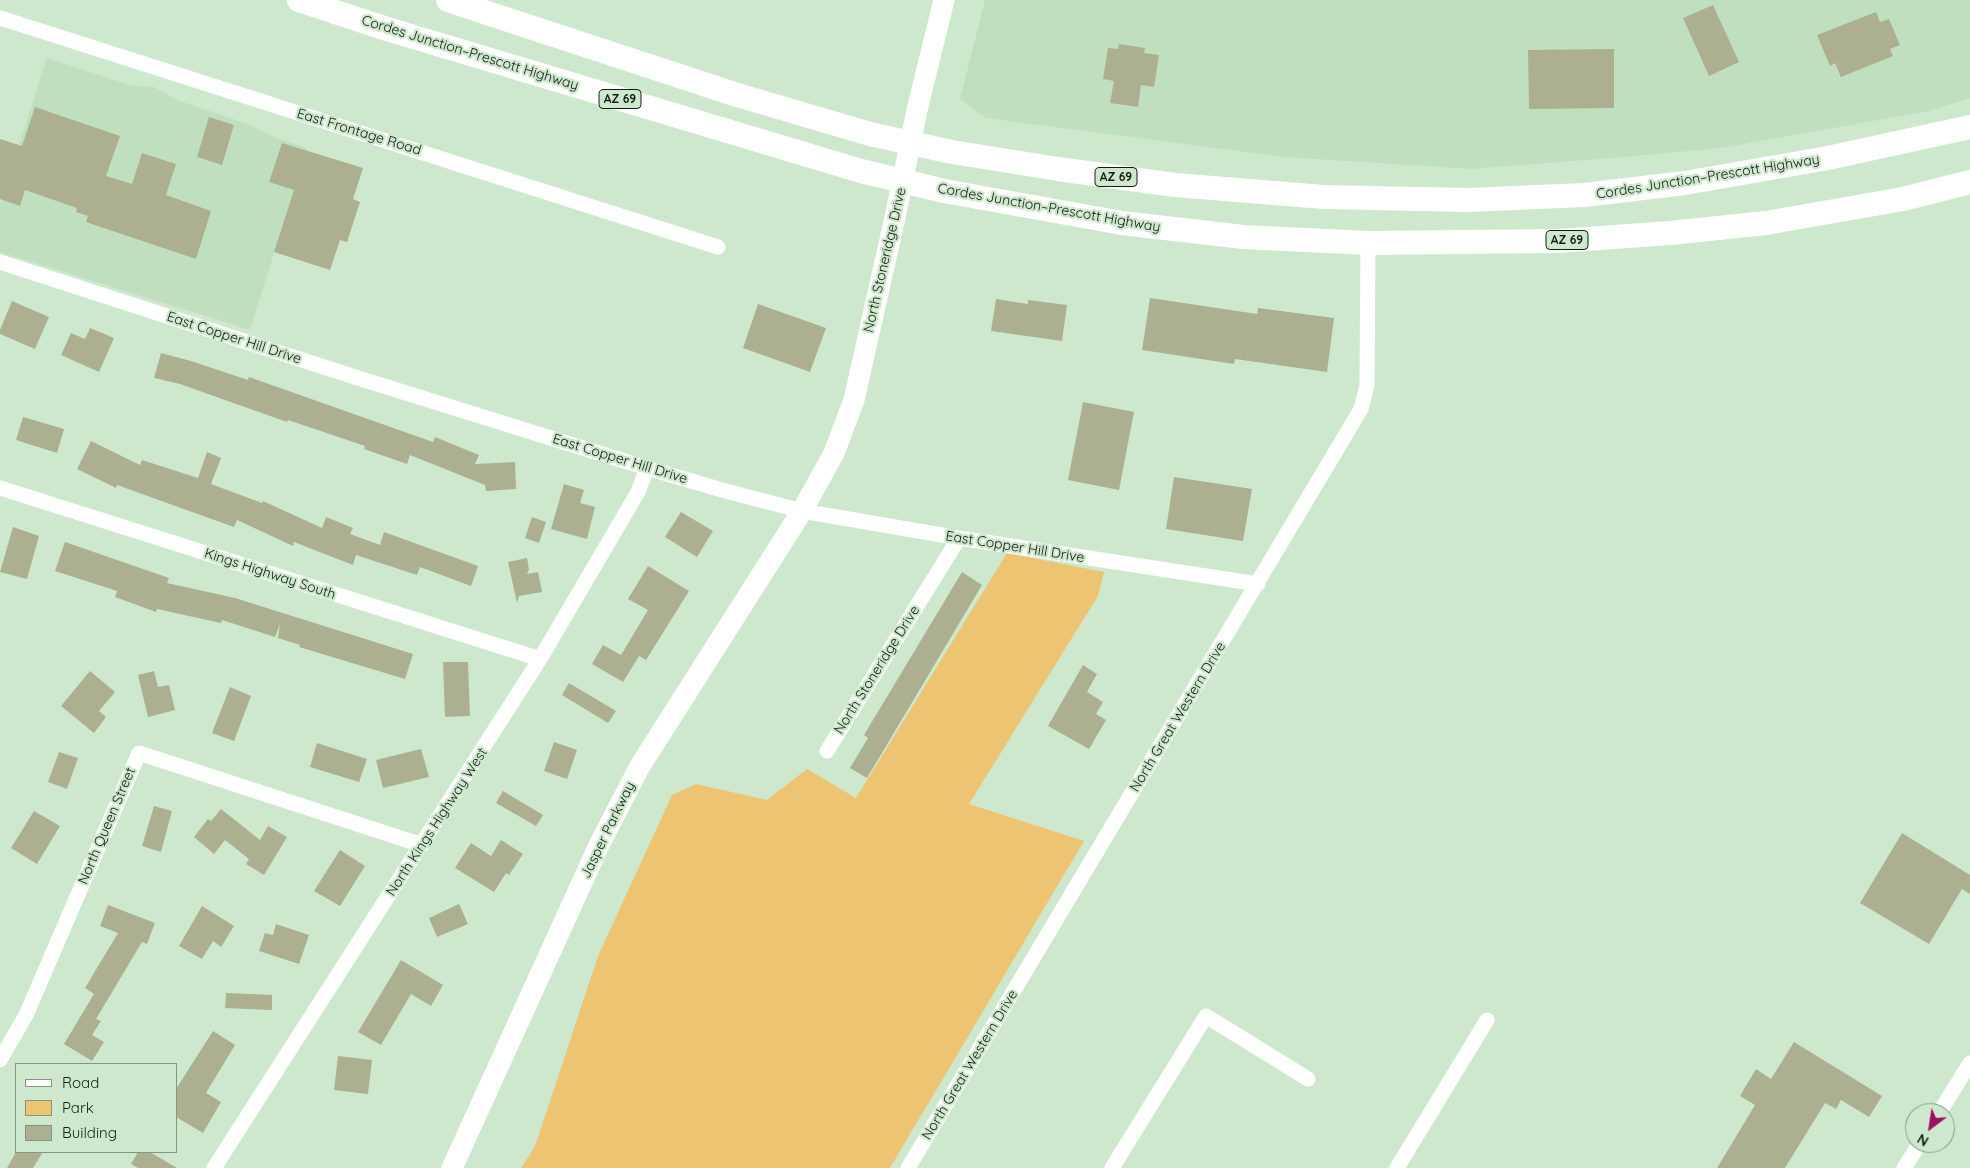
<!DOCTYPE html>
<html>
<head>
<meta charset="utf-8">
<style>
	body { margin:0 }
	#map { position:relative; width:1970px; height:1168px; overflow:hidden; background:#cee8ce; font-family:Quicksand,sans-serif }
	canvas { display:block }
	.legend { position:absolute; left:15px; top:1063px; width:162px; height:90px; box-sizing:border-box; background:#cee8ce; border:1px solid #839683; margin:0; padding:6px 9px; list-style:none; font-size:15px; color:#121c12 }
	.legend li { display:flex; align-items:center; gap:10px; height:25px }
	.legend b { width:25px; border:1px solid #839683 }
	.north { position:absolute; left:1905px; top:1103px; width:50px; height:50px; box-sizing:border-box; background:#cee8ce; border:1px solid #839683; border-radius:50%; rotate:211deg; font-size:14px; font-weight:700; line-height:20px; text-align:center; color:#121c12 }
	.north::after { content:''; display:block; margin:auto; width:18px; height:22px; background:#9b1162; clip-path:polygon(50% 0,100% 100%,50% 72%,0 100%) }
</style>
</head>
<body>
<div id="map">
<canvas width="1970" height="1168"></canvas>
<ul class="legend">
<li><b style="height:6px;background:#fff"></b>Road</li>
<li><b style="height:14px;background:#edc472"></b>Park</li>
<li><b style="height:14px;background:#acb090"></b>Building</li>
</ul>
<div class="north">N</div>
</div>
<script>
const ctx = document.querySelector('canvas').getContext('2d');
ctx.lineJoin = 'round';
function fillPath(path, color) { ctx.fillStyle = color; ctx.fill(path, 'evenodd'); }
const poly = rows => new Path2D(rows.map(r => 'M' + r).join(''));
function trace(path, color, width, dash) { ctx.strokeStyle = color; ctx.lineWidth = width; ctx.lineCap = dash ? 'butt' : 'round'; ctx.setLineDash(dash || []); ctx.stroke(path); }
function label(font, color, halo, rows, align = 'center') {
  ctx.font = font + ' Quicksand,sans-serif'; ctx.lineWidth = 4.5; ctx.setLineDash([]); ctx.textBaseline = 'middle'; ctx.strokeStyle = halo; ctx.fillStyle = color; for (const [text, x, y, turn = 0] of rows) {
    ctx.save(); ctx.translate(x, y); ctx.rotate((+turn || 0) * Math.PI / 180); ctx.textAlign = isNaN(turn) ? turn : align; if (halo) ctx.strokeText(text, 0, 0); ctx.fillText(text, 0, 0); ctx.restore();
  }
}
fillPath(poly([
	[985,0,1970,0,1970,98,1929,111,1721,148,1624,157,1471,169,1284,157,986,118,960,99],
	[47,58,133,86,154,87,177,100,251,125,274,137,307,148,250,330,0,252,0,205]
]), '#c0dfbf');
fillPath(poly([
	[1007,553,1104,572,1098,596,969,804,1084,841,890,1168,521,1168,535,1146,598,956,672,795,696,784,767,800,807,769,856,798]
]), '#edc472');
fillPath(poly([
	[1713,5,1739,62,1709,76,1683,18],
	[1876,12,1880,22,1889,19,1900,45,1890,49,1893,56,1841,77,1835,63,1830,66,1817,35],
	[1119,44,1145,48,1144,53,1159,55,1154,87,1141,85,1138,107,1110,103,1114,81,1103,79,1108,48,1118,49],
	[1614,49,1614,108,1529,109,1528,50],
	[35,107,120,136,106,176,132,184,142,153,176,164,166,195,211,211,196,259,86,222,88,216,76,212,77,208,25,190,20,206,0,199,0,139,22,146],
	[209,117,234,125,222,165,197,157],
	[282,143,363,168,353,199,360,202,347,242,340,240,330,270,274,252,294,190,269,182],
	[1150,298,1257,314,1258,308,1334,318,1327,372,1235,359,1234,364,1142,350],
	[996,299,1028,304,1028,300,1067,305,1062,341,991,331],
	[12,301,49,317,35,349,0,334,0,330],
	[758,304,826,328,810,372,743,348],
	[90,328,114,338,99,372,61,355,71,333,85,339],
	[161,353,191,361,248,380,249,377,433,442,435,437,479,455,475,464,515,462,516,489,486,491,485,485,410,455,407,464,364,449,365,446,288,420,287,422,180,384,154,378],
	[1083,402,1134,412,1119,490,1068,480],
	[23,417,64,429,57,453,16,440],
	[91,441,140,465,142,460,198,478,207,452,221,458,211,484,262,503,263,501,322,528,326,517,353,528,350,534,380,545,384,532,478,566,471,586,420,567,417,575,356,555,353,565,294,542,293,546,237,520,234,527,117,485,116,488,77,469],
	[1174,477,1252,489,1243,541,1166,529],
	[564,484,584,490,580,503,595,507,587,539,551,529],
	[681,512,713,531,697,557,665,537],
	[532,517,546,522,539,543,525,538],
	[13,527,39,536,27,579,0,572],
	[65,542,169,578,167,583,235,598,413,654,405,679,299,647,300,645,278,638,280,624,275,637,222,620,221,623,157,609,156,612,115,597,117,591,55,571],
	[527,558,529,569,527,574,538,572,542,592,519,596,517,603,508,562],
	[648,566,689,591,646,660,639,656,623,682,592,664,603,645,621,655,648,610,628,599],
	[962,572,982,585,867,778,850,768,868,738,864,735],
	[443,662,468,662,470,716,445,717],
	[1083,665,1097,674,1087,692,1103,702,1096,714,1106,720,1089,749,1048,726],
	[90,671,115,692,99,711,106,717,94,733,61,706],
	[154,671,158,687,169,685,175,710,148,717,138,675],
	[569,683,616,711,608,723,562,695],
	[230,687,251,696,234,741,212,733],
	[554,742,577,750,567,779,544,771],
	[317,743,367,759,359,782,310,767],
	[421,749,429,777,383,788,376,760],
	[59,752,78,758,67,789,48,782],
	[503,791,543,815,536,826,496,803],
	[154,806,172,811,161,852,142,846],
	[221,809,260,840,268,826,287,837,264,875,246,864,249,859,225,840,214,854,194,837,208,819,211,821],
	[34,811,60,826,37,864,11,848],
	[1902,833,1970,875,1970,894,1962,889,1929,944,1860,903],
	[501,840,523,854,509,875,506,873,494,892,455,868,471,843,491,856],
	[340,850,365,866,340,906,314,891],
	[459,904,468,924,437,937,429,918],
	[108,905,155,923,147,944,142,942,96,1019,101,1021,92,1035,104,1042,92,1061,64,1044,94,994,85,988,118,933,100,926],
	[202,906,234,926,221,947,213,941,202,959,179,946],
	[276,924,309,935,299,964,259,951,265,933,273,935],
	[401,960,443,985,431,1006,411,994,381,1045,358,1032],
	[226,993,272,995,272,1010,225,1008],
	[213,1031,235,1045,206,1093,221,1102,203,1133,176,1117,176,1089],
	[1794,1042,1882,1096,1869,1117,1841,1100,1836,1109,1825,1103,1785,1168,1717,1168,1755,1105,1740,1096,1756,1069,1771,1079],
	[338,1056,372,1060,368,1094,334,1090],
	[16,1152,43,1152,33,1168,7,1168],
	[138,1152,150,1152,177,1168,138,1168,131,1164]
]), '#acb090');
trace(poly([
	[0,18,718,247],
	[0,262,358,378,647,468,722,490,802,511,959,538,1258,584],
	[0,488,540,659],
	[827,751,959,538],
	[0,1060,26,1015,139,753,422,845],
	[1939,1113,1970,1063],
	[214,1168,540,659,638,492,647,468],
	[908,1168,1361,409,1367,385,1368,243],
	[1112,1168,1206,1016,1308,1079],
	[1397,1168,1487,1020],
	[1904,1168,1920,1143]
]), '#fff', 15);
trace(poly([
	[452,1168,600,843,640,766,802,511,834,453,854,400,896,213,917,110,944,0]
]), '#fff', 21);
trace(poly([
	[299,0,387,29,861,171,903,181,944,191,1122,223,1243,237,1368,243,1558,241,1670,233,1766,223,1903,199,1970,182],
	[448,0,734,94,870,134,952,152,1058,169,1175,185,1324,197,1468,200,1584,195,1685,183,1828,158,1970,127]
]), '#fff', 24);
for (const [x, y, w] of [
	[620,99,42],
	[1116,177,42],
	[1567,240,42]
]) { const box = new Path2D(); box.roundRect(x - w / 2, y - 9.5, w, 19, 4); ctx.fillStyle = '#cee8ce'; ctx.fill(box); trace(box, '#121c12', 1); }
label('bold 12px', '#121c12', null, [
	["AZ 69",620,99],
	["AZ 69",1116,177],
	["AZ 69",1567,240]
]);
label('14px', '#121c12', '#cee8ce', [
	["Cordes Junction–Prescott Highway",470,53,17],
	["East Frontage Road",359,132,17],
	["Cordes Junction–Prescott Highway",1708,177,-9],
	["Cordes Junction–Prescott Highway",1049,208,10],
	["North Stoneridge Drive",885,260,-77],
	["East Copper Hill Drive",234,338,18],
	["East Copper Hill Drive",620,459,17],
	["East Copper Hill Drive",1015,547,9],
	["Kings Highway South",270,574,18],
	["North Stoneridge Drive",877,670,-58],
	["North Great Western Drive",1178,717,-59],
	["North Kings Highway West",437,822,-57],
	["North Queen Street",107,826,-67],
	["Jasper Parkway",608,830,-64],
	["North Great Western Drive",970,1065,-59]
]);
</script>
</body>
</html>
